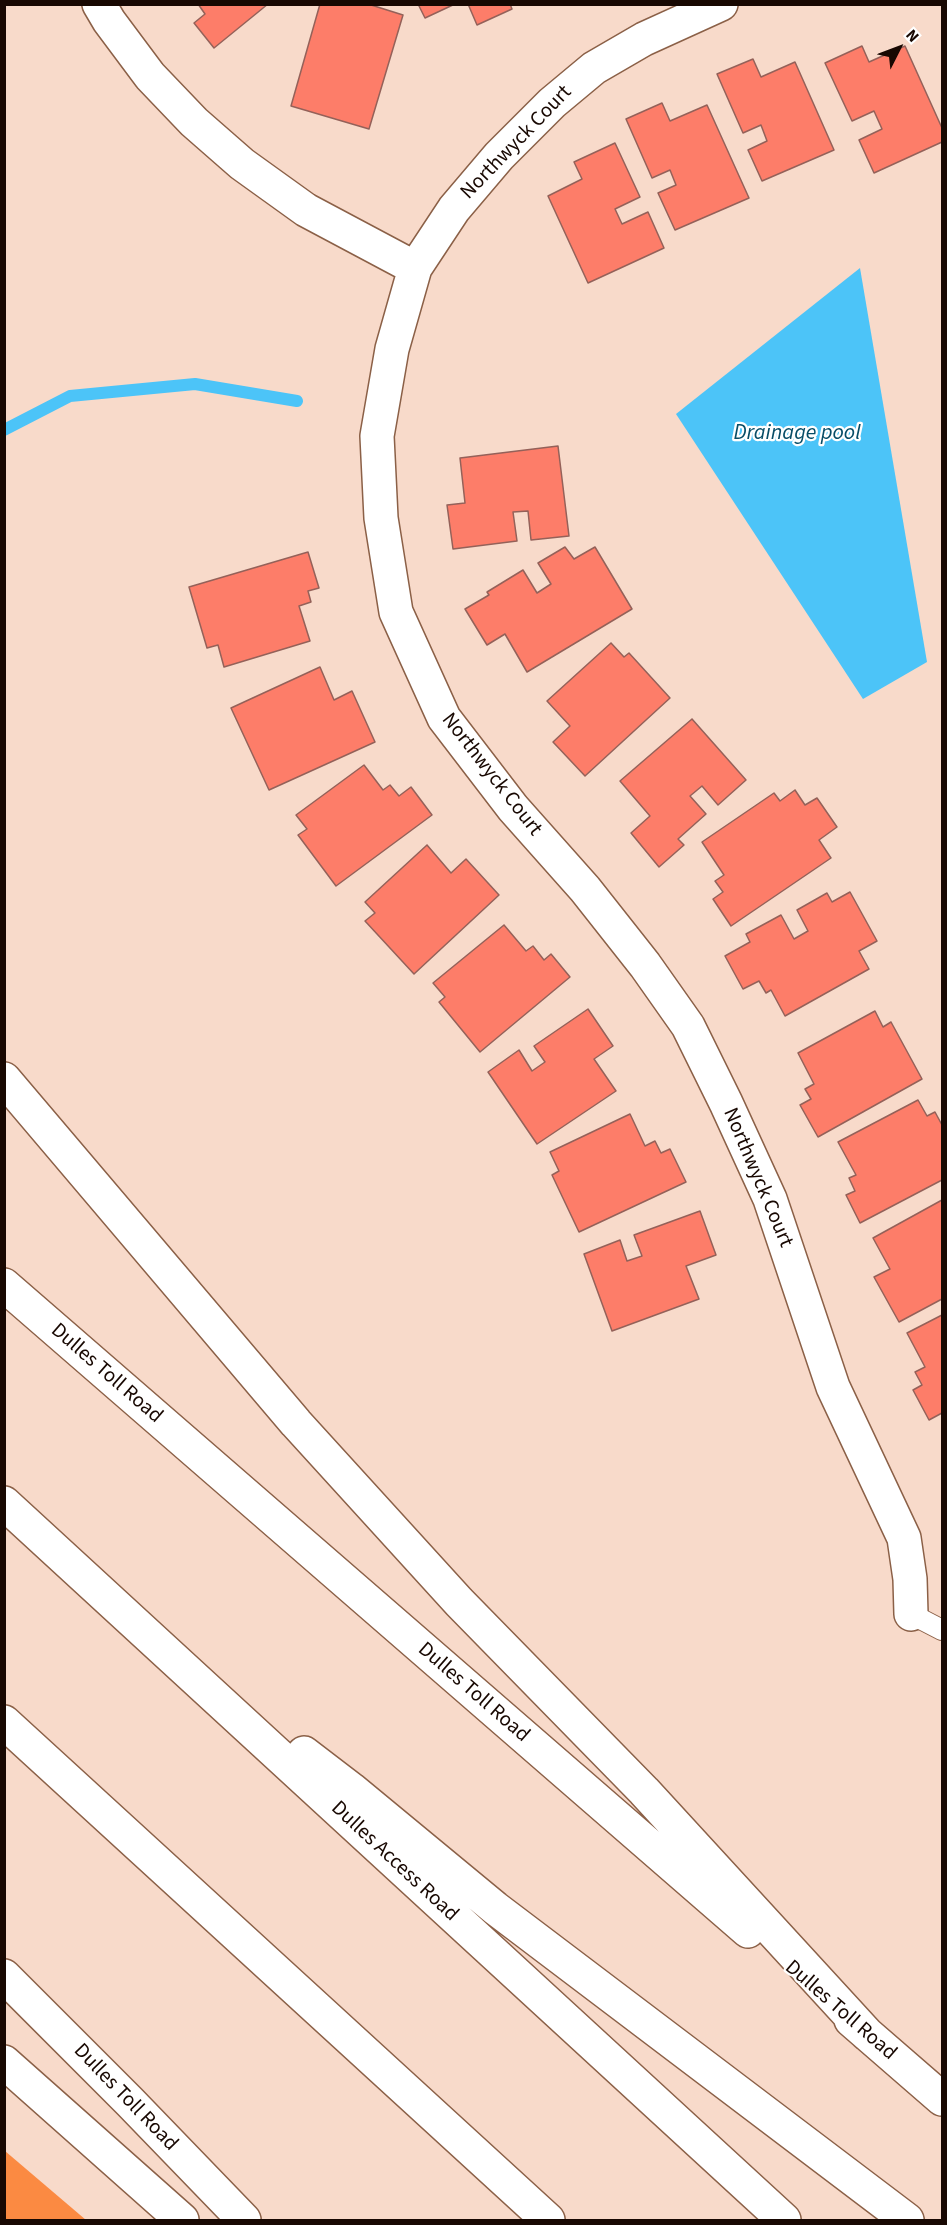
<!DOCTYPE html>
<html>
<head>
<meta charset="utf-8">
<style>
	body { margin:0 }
	#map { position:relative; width:947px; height:2225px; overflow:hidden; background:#f8daca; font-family:"Source Sans 3",sans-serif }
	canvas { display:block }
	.frame { position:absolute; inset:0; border:6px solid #180802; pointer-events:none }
	.north { position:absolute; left:869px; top:18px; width:60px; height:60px; -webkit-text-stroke:4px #fff; paint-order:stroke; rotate:48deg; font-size:16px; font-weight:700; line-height:24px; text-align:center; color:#180802 }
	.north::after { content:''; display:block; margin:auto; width:21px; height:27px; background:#180802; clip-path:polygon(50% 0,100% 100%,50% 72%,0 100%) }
</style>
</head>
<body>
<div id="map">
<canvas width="947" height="2225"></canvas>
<div class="frame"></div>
<div class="north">N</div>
</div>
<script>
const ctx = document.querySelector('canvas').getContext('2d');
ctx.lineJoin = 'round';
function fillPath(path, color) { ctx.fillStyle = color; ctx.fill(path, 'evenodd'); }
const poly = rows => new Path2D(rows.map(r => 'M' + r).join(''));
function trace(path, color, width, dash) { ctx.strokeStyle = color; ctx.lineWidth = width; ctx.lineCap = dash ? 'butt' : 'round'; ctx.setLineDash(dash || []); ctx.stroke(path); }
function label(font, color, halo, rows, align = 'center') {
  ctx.font = font + ' "Source Sans 3",sans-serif'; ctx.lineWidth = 4.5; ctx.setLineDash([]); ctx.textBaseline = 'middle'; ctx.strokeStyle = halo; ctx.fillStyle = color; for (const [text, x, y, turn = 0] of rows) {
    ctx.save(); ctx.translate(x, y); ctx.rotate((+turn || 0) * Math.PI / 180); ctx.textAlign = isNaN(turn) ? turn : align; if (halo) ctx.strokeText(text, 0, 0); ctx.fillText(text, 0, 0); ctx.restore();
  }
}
fillPath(poly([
	[5,2151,86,2220,5,2220]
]), '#fb8a42');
fillPath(poly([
	[860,268,927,662,863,699,676,414]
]), '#4cc4f8');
trace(poly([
	[4,430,70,396,195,384,297,401]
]), '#4cc4f8', 12);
const building = poly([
	[198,4,268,4,214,48,194,23,205,14,198,4],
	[320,4,368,4,403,15,369,129,291,106,320,4],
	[418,4,455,4,425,18,418,4],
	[468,4,510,4,512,9,477,25,468,4],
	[862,46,869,62,905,46,942,128,942,142,874,173,859,140,882,129,874,111,852,121,825,63,862,46],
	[753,59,761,77,795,62,834,150,762,181,748,150,767,141,761,125,743,133,717,74,753,59],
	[662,103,670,121,707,105,749,198,675,230,658,193,676,185,670,170,652,178,626,119,662,103],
	[615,143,640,197,615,209,622,224,648,212,664,248,588,283,548,196,582,179,574,162,615,143],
	[558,446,569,536,531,540,528,511,513,512,517,541,453,549,447,505,465,503,460,458,558,446],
	[565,547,574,559,595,547,632,609,527,672,505,634,487,645,465,609,489,595,487,592,523,570,537,593,551,584,538,563,565,547],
	[308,552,319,588,308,591,311,602,299,606,310,641,224,667,218,645,207,648,189,587,308,552],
	[611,643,624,657,629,653,670,698,585,776,553,742,570,726,547,701,611,643],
	[320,667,334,700,352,691,375,742,269,790,231,708,320,667],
	[692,719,746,780,718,805,702,786,690,796,706,814,678,839,684,845,659,867,631,833,650,816,620,781,692,719],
	[364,765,383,790,390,785,399,796,411,787,432,815,336,886,298,835,307,829,296,815,364,765],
	[795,790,805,805,817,798,837,827,819,840,831,858,731,926,713,899,723,892,715,881,724,875,702,842,774,793,780,801,795,790],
	[427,845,451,873,466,859,499,895,414,974,365,921,375,913,365,902,427,845],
	[850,892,877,941,859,951,869,969,785,1016,771,990,766,993,759,981,743,989,725,956,750,942,746,934,781,915,794,939,808,931,797,910,827,893,832,902,850,892],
	[504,925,526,951,533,946,544,960,551,954,570,977,480,1052,439,1002,445,997,433,983,504,925],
	[588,1009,613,1046,594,1059,616,1091,537,1144,488,1072,519,1050,532,1071,545,1062,534,1046,588,1009],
	[875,1011,883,1027,891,1022,922,1079,818,1137,800,1105,811,1099,805,1089,814,1084,798,1053,875,1011],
	[918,1100,927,1116,935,1112,942,1125,942,1180,860,1223,846,1195,855,1191,849,1178,856,1175,838,1142,918,1100],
	[630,1114,645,1146,655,1141,661,1153,670,1149,686,1182,579,1232,552,1175,559,1171,550,1152,630,1114],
	[942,1200,942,1299,899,1322,874,1277,890,1269,873,1238,942,1200],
	[700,1211,716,1255,686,1266,699,1299,612,1331,584,1254,620,1240,627,1261,642,1256,634,1235,700,1211],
	[942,1315,942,1413,929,1420,913,1390,922,1385,915,1372,925,1367,907,1333,942,1315]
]);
fillPath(building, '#fd7d69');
trace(building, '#946159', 1.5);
const service = poly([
	[911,1614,942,1630]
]);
const minor = poly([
	[99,4,109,21,150,76,194,122,242,164,306,210,415,268],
	[721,4,644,39,594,68,552,103,499,156,454,209,415,268,392,349,377,436,381,518,396,612,444,718,513,808,585,889,645,965,688,1026,726,1103,770,1199,833,1387,904,1538,910,1579,911,1614]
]);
const motorway = poly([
	[4,1079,296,1423,459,1602,644,1791,867,2034],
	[4,1285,748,1931],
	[4,1503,784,2220],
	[4,1722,548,2220],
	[304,1753,351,1789,495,1908,907,2220],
	[4,1976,130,2102,244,2220],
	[851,2020,942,2099],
	[4,2062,182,2220]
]);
trace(service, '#8b6047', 22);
trace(minor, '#8b6047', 36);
trace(motorway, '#8b6047', 36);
trace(service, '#fff', 20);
trace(minor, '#fff', 33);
trace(motorway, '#fff', 33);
label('21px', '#180802', '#fff', [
	["Northwyck Court",517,143,-46],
	["Northwyck Court",491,775,52],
	["Northwyck Court",757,1178,67],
	["Dulles Toll Road",106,1374,41],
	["Dulles Toll Road",473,1693,41],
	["Dulles Access Road",394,1862,43],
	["Dulles Toll Road",840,2011,41],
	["Dulles Toll Road",125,2098,46]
]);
label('italic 22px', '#074d67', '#fff', [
	["Drainage pool",797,434]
]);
</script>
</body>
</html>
